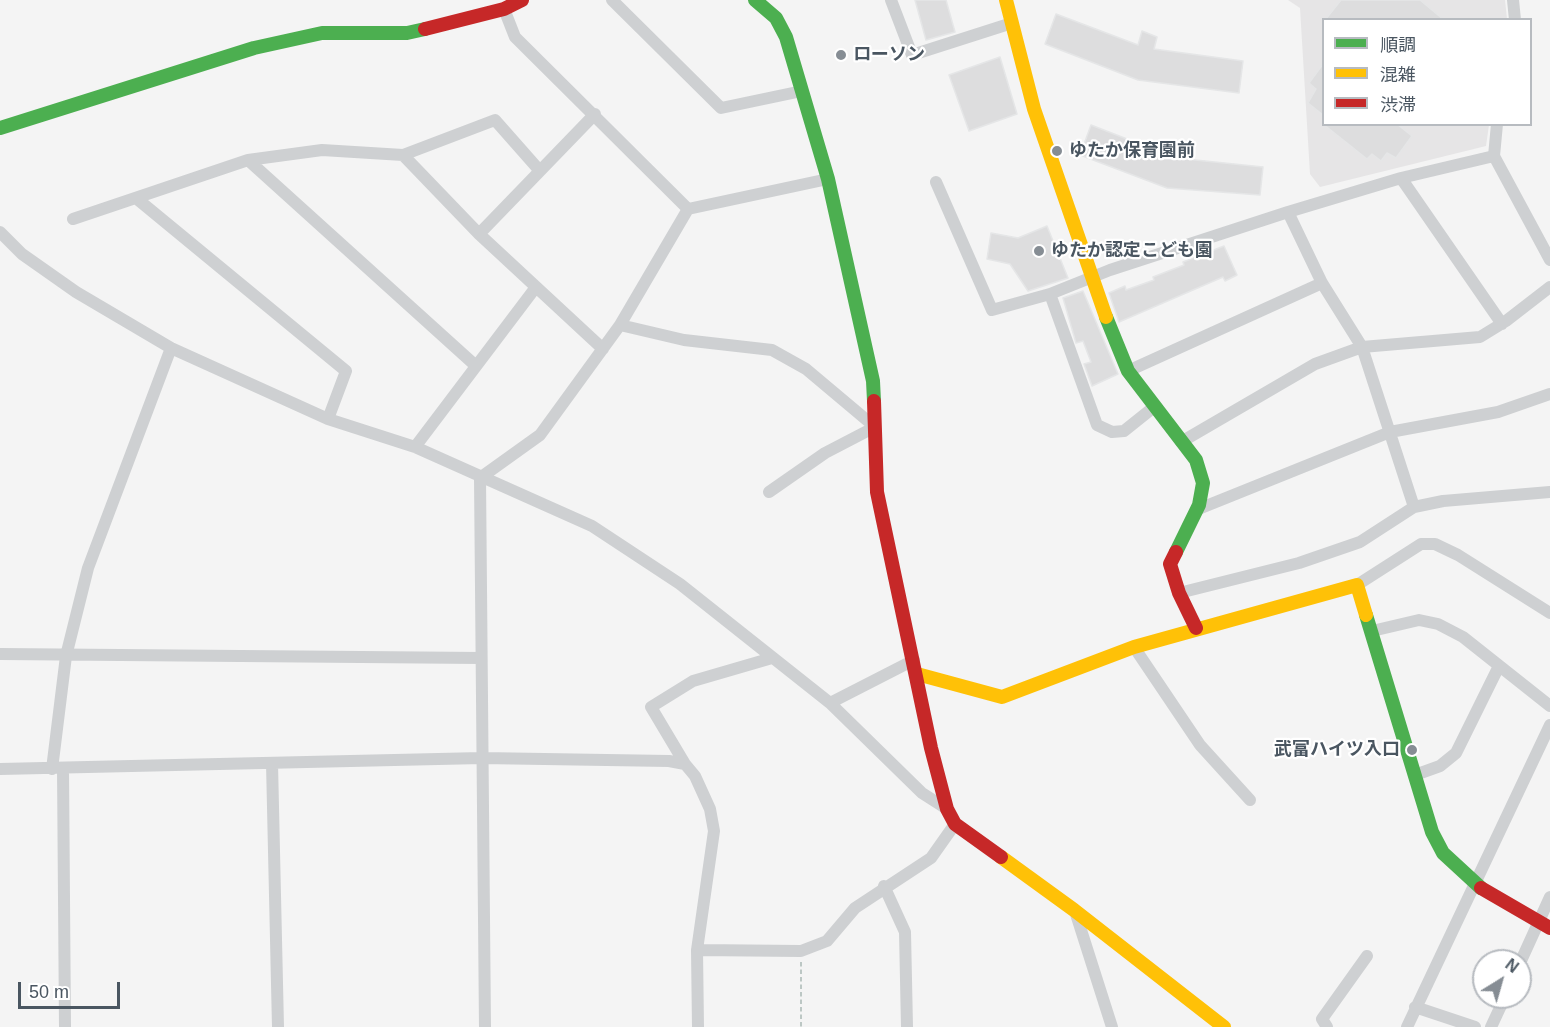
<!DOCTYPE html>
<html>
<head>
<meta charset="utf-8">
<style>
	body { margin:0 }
	#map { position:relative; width:1550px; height:1027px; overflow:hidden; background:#f4f4f4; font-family:Helvetica,"Noto Sans JP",sans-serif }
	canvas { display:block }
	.legend { position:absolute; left:1322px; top:18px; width:210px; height:108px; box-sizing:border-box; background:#fff; border:2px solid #b7bbc0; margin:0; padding:8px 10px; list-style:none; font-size:18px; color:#4a5661 }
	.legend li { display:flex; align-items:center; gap:12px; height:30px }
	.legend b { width:30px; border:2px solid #b7bbc0 }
	.north { position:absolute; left:1472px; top:949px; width:60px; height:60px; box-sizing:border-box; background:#fff; border:2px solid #b7bbc0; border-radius:50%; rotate:37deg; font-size:16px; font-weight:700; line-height:24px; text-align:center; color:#4a5661 }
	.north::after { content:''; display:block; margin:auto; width:21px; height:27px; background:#868d94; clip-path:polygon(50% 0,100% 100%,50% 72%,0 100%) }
	.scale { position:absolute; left:18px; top:982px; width:102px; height:27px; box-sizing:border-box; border:3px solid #4a5661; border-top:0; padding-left:8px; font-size:18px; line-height:21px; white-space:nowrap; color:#4a5661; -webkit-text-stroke:4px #fff; paint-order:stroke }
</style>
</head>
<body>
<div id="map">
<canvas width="1550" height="1027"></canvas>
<ul class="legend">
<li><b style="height:8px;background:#4caf50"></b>順調</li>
<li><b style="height:8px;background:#ffc107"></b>混雑</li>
<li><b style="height:8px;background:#c62828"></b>渋滞</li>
</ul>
<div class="north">N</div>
<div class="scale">50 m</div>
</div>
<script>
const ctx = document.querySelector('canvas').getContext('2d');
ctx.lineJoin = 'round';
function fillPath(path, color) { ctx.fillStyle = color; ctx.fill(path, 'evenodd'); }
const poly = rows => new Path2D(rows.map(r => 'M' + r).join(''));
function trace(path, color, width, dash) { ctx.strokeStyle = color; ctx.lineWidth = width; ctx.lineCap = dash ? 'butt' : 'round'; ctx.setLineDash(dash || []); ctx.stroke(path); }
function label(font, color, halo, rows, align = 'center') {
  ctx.font = font + ' Helvetica,"Noto Sans JP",sans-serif'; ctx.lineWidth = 4.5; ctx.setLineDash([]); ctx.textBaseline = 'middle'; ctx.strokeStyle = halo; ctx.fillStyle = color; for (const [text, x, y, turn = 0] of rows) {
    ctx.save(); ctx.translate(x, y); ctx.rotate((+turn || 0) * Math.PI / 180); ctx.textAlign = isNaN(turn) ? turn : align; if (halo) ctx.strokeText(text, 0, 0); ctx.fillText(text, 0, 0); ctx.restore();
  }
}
fillPath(poly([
	[1288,0,1505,0,1507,19,1324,20,1324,124,1489,125,1486,146,1320,187,1310,174,1300,8]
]), '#e6e5e6');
const building = poly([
	[915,0,946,0,955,32,926,40,915,0],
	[1341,0,1420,0,1444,20,1325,20,1341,0],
	[1056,14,1138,45,1142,31,1157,37,1154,49,1243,61,1239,93,1138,80,1045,44,1056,14],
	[1000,57,1017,114,969,131,949,75,1000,57],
	[1323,64,1323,115,1308,103,1316,89,1309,83,1323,64],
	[1323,124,1397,124,1412,136,1396,158,1387,153,1381,161,1372,154,1367,159,1323,124],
	[1091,125,1163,153,1168,142,1179,145,1176,158,1263,167,1260,195,1167,188,1080,155,1091,125],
	[1047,226,1068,278,1028,291,1010,264,987,259,991,233,1018,238,1047,226],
	[1224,246,1237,275,1225,281,1223,277,1119,322,1109,293,1125,286,1126,290,1154,280,1153,277,1184,265,1183,262,1224,246],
	[1083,291,1118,374,1092,386,1084,364,1091,362,1083,341,1076,343,1063,298,1083,291]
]);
fillPath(building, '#ddddde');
trace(building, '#e5e6e7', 1.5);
trace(poly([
	[801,962,801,1027]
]), '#bcc7c4', 2, [4.5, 3]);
trace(poly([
	[612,0,721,108,802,91],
	[891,0,912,55,1012,23],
	[1513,0,1515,20],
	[504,9,515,37,688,209],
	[1497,124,1494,156,1550,260],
	[403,155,479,234,603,349],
	[248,160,476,366],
	[1401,178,1502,324],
	[936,182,992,310,1050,294,1110,270,1288,212,1401,178,1494,156],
	[136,198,346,371,328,419],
	[1288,212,1322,283,1362,347,1414,507],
	[73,219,248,160,322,150,403,155,495,120,540,171],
	[0,232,22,254,76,292,171,348,328,419,415,447,592,526,680,584,830,703,922,793,947,809],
	[479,234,595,114],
	[1050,294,1097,425,1112,432,1124,431,1154,407],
	[620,325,684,340,772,350,806,369,875,427,825,453,769,492],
	[1128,371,1322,283],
	[1181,442,1315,364,1362,347,1480,337,1506,321,1550,287],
	[415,447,536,287],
	[480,478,485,1027],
	[480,478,540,435,620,325,688,209,828,179],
	[1196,510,1390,432,1498,412,1550,394],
	[1357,585,1421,544,1435,544,1458,555,1550,613],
	[1179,593,1299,563,1360,542,1414,507,1443,501,1550,492],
	[1372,631,1419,620,1438,624,1463,637,1550,706],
	[1134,647,1200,745,1250,800],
	[0,654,481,658],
	[830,703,914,660],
	[272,763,278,1027],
	[685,764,651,707,693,681,772,658],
	[0,769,482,758,669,761,685,764,695,776,710,809,714,831,697,950,698,1027],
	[52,769,66,656,88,568,171,348],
	[63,769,65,1027],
	[1415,775,1440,766,1456,753,1499,666],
	[884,886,905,932,907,1027],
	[1075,911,1112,1027],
	[697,950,801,951,827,941,855,908,931,858,955,824],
	[1520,963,1550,897],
	[1415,1007,1475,1027],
	[1327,1027,1322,1019,1367,956],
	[1407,1027,1550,725],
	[1491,1027,1505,997]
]), '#ced0d2', 12);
trace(poly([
	[755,0,776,18,786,37,828,179,873,381,874,401],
	[0,128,254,48,322,33,407,33,425,29],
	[1106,317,1128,371,1196,460,1203,483,1199,505,1176,552],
	[1366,615,1432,832,1443,853,1481,888]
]), '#4caf50', 14);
trace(poly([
	[1006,0,1034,109,1106,317],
	[917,674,1002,697,1134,647,1357,585,1366,615],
	[1001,857,1074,910,1224,1027]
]), '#ffc107', 14);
trace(poly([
	[425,29,504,9,522,0],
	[874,401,877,492,931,748,947,809,955,824,1001,857],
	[1176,552,1170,564,1179,593,1196,628],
	[1481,888,1550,928]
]), '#c62828', 14);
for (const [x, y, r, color] of [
	[841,55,6,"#868d94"],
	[1057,151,6,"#868d94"],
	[1039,251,6,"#868d94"],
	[1412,750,6,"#868d94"]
]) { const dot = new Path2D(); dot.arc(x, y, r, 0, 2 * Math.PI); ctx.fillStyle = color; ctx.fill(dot); trace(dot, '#fff', 2); }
label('bold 18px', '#4a5661', '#fff', [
	["ローソン",853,55],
	["ゆたか保育園前",1069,151],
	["ゆたか認定こども園",1051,251],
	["武富ハイツ入口",1400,750,"right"]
], 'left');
</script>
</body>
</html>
